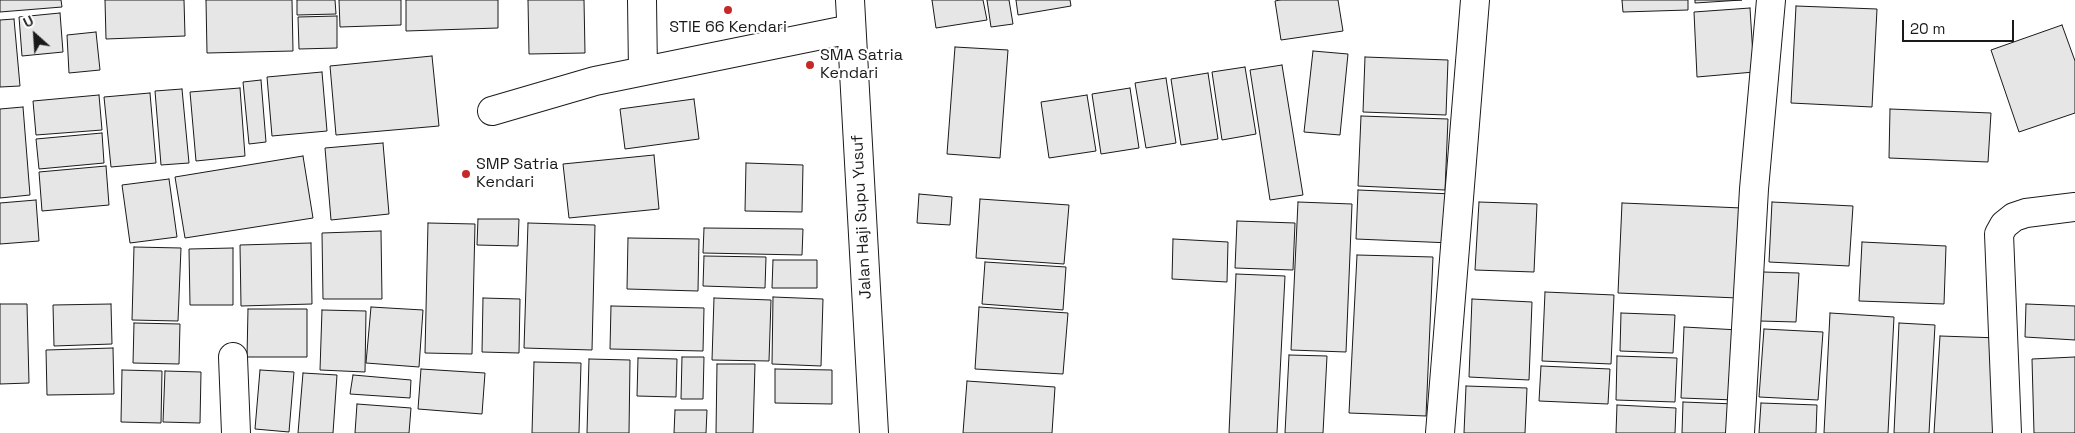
<!DOCTYPE html>
<html>
<head>
<meta charset="utf-8">
<style>
	body { margin:0 }
	#map { position:relative; width:2075px; height:433px; overflow:hidden; background:#fff; font-family:"Space Grotesk",sans-serif }
	canvas { display:block }
	.north { position:absolute; left:10px; top:10px; width:50px; height:50px; -webkit-text-stroke:4px #fff; paint-order:stroke; rotate:334deg; font-size:14px; font-weight:700; line-height:20px; text-align:center; color:#1a1a1a }
	.north::after { content:''; display:block; margin:auto; width:18px; height:22px; background:#1a1a1a; clip-path:polygon(50% 0,100% 100%,50% 72%,0 100%) }
	.scale { position:absolute; left:1902px; top:20px; width:112px; height:22px; box-sizing:border-box; border:2px solid #1a1a1a; border-top:0; padding-left:6px; font-size:15px; line-height:18px; white-space:nowrap; color:#1a1a1a; -webkit-text-stroke:4px #fff; paint-order:stroke }
</style>
</head>
<body>
<div id="map">
<canvas width="2075" height="433"></canvas>
<div class="north">U</div>
<div class="scale">20 m</div>
</div>
<script>
const ctx = document.querySelector('canvas').getContext('2d');
ctx.lineJoin = 'round';
function fillPath(path, color) { ctx.fillStyle = color; ctx.fill(path, 'evenodd'); }
const poly = rows => new Path2D(rows.map(r => 'M' + r).join(''));
function trace(path, color, width, dash) { ctx.strokeStyle = color; ctx.lineWidth = width; ctx.lineCap = dash ? 'butt' : 'round'; ctx.setLineDash(dash || []); ctx.stroke(path); }
function label(font, color, halo, rows, align = 'center') {
  ctx.font = font + ' "Space Grotesk",sans-serif'; ctx.lineWidth = 4; ctx.setLineDash([]); ctx.textBaseline = 'middle'; ctx.strokeStyle = halo; ctx.fillStyle = color; for (const [text, x, y, turn = 0] of rows) {
    ctx.save(); ctx.translate(x, y); ctx.rotate((+turn || 0) * Math.PI / 180); ctx.textAlign = isNaN(turn) ? turn : align; if (halo) ctx.strokeText(text, 0, 0); ctx.fillText(text, 0, 0); ctx.restore();
  }
}
const building = poly([
	[0,0,61,0,62,7,0,12,0,0],
	[105,0,184,0,185,36,106,39,105,0],
	[206,0,292,0,293,51,207,53,206,0],
	[297,0,335,0,336,14,297,15,297,0],
	[339,0,401,0,401,25,340,27,339,0],
	[406,0,498,0,498,28,406,31,406,0],
	[528,0,584,0,585,53,529,54,528,0],
	[932,0,983,0,987,20,936,28,932,0],
	[987,0,1009,0,1013,24,991,27,987,0],
	[1016,0,1070,0,1071,6,1018,15,1016,0],
	[1280,0,1338,0,1343,31,1281,40,1275,1,1280,0],
	[1622,0,1688,0,1688,10,1623,12,1622,0],
	[1695,0,1742,0,1695,3,1695,0],
	[1796,6,1877,9,1872,107,1791,103,1796,6],
	[1750,8,1754,72,1697,77,1694,12,1750,8],
	[60,13,63,52,22,56,19,17,60,13],
	[337,16,337,48,299,49,298,17,337,16],
	[14,19,20,86,0,87,0,20,14,19],
	[2062,25,2075,61,2075,113,2019,132,1991,50,2062,25],
	[96,32,100,70,69,73,67,35,96,32],
	[955,47,1008,50,1000,158,947,154,955,47],
	[1313,51,1348,54,1340,135,1304,132,1313,51],
	[432,56,439,126,336,135,330,66,432,56],
	[1365,57,1448,60,1446,115,1363,112,1365,57],
	[1282,65,1303,195,1270,200,1250,70,1282,65],
	[1245,67,1256,134,1222,140,1212,72,1245,67],
	[322,72,327,131,272,136,267,77,322,72],
	[1208,73,1218,139,1181,145,1171,79,1208,73],
	[1166,78,1176,143,1146,148,1135,83,1166,78],
	[261,80,266,142,249,144,243,82,261,80],
	[240,88,245,156,196,161,190,92,240,88],
	[1130,88,1139,148,1101,154,1092,94,1130,88],
	[182,89,189,163,161,165,155,91,182,89],
	[150,93,156,163,111,167,104,97,150,93],
	[99,95,102,130,36,135,33,101,99,95],
	[1087,95,1096,151,1049,158,1041,102,1087,95],
	[694,99,699,139,625,149,620,109,694,99],
	[23,107,30,195,0,198,0,109,23,107],
	[1890,109,1991,113,1988,162,1889,158,1890,109],
	[1361,116,1448,119,1445,190,1358,186,1361,116],
	[102,133,104,163,39,169,36,139,102,133],
	[383,143,389,214,331,220,325,148,383,143],
	[654,155,659,209,569,218,563,164,654,155],
	[303,156,313,218,185,238,175,177,303,156],
	[746,163,803,165,802,212,745,211,746,163],
	[106,166,109,205,42,211,39,172,106,166],
	[169,179,177,237,130,243,122,185,169,179],
	[1358,190,1453,194,1451,243,1356,239,1358,190],
	[919,194,952,197,950,225,917,223,919,194],
	[980,199,1069,205,1064,264,976,258,980,199],
	[36,200,39,241,0,244,0,203,36,200],
	[1298,202,1352,204,1346,352,1291,350,1298,202],
	[1479,202,1537,204,1534,272,1475,270,1479,202],
	[1772,202,1853,206,1849,266,1769,262,1772,202],
	[1622,203,1742,208,1738,298,1618,293,1622,203],
	[478,219,519,219,518,246,477,245,478,219],
	[1237,221,1295,223,1293,270,1235,268,1237,221],
	[428,223,475,224,472,354,425,353,428,223],
	[528,223,595,225,592,350,524,348,528,223],
	[704,228,803,229,802,255,703,253,704,228],
	[381,231,382,299,323,299,322,233,381,231],
	[628,238,699,239,698,291,627,289,628,238],
	[1173,239,1228,242,1227,282,1172,279,1173,239],
	[1862,242,1946,246,1944,304,1859,301,1862,242],
	[311,243,312,304,241,306,240,245,311,243],
	[134,247,181,248,178,321,132,320,134,247],
	[233,248,233,305,190,305,189,249,233,248],
	[1357,255,1433,257,1426,416,1349,413,1357,255],
	[704,256,766,257,765,288,703,286,704,256],
	[773,260,817,260,817,288,772,288,773,260],
	[985,262,1066,267,1063,310,982,304,985,262],
	[1763,272,1799,273,1796,322,1760,321,1763,272],
	[1236,274,1285,276,1277,433,1229,433,1236,274],
	[1545,292,1614,295,1611,364,1542,361,1545,292],
	[773,297,823,299,821,366,772,364,773,297],
	[483,298,520,299,519,353,482,352,483,298],
	[714,298,771,300,769,361,712,360,714,298],
	[1472,299,1532,302,1529,380,1469,377,1472,299],
	[0,304,27,304,29,383,0,384,0,304],
	[111,304,112,344,54,346,53,305,111,304],
	[2026,304,2075,306,2075,340,2025,337,2026,304],
	[611,306,704,308,703,351,610,349,611,306],
	[371,307,423,310,419,367,366,363,371,307],
	[979,307,1068,313,1063,374,975,369,979,307],
	[248,309,307,309,307,357,247,357,248,309],
	[322,310,366,311,365,372,320,370,322,310],
	[1621,313,1675,315,1673,353,1620,351,1621,313],
	[1830,313,1894,317,1888,433,1824,433,1830,313],
	[134,323,180,324,179,364,133,363,134,323],
	[1899,323,1935,325,1929,433,1894,433,1899,323],
	[1684,327,1739,330,1735,400,1681,398,1684,327],
	[1764,329,1823,332,1818,400,1759,397,1764,329],
	[1940,336,2000,338,1995,433,1934,433,1940,336],
	[113,348,114,394,47,395,46,350,113,348],
	[1289,355,1327,356,1323,433,1285,433,1289,355],
	[1617,356,1677,358,1675,402,1616,400,1617,356],
	[682,357,704,357,703,399,681,399,682,357],
	[2075,357,2075,433,2034,433,2032,359,2075,357],
	[638,358,677,359,676,397,637,396,638,358],
	[589,359,630,360,629,433,587,433,589,359],
	[534,362,581,363,579,433,532,433,534,362],
	[717,364,755,364,753,433,716,433,717,364],
	[1541,366,1610,369,1608,404,1539,401,1541,366],
	[421,369,485,373,482,414,418,409,421,369],
	[775,369,832,370,832,404,775,403,775,369],
	[122,370,162,371,161,423,121,422,122,370],
	[260,370,294,372,289,432,255,429,260,370],
	[165,371,201,372,200,423,163,422,165,371],
	[303,373,337,375,333,433,298,433,303,373],
	[353,375,411,380,410,398,350,394,353,375],
	[967,381,1055,387,1052,433,963,433,967,381],
	[1466,386,1527,388,1525,433,1464,433,1466,386],
	[1683,402,1735,404,1734,433,1682,433,1683,402],
	[1761,403,1817,405,1816,433,1759,433,1761,403],
	[357,404,411,408,409,433,355,433,357,404],
	[1617,405,1676,408,1675,433,1616,433,1617,405],
	[675,410,707,410,706,433,674,433,675,410]
]);
fillPath(building, '#e6e6e6');
trace(building, '#1a1a1a', 1);
const minor = poly([
	[642,0,643,71],
	[850,0,874,433],
	[492,111,595,81,851,29],
	[233,357,236,433],
	[1440,433,1475,0],
	[1740,433,1754,189,1771,0],
	[2007,433,1999,234,2004,225,2014,217,2026,213,2075,207]
]);
trace(minor, '#1a1a1a', 30);
trace(minor, '#fff', 28);
for (const [x, y, r, color] of [
	[728,10,5,"#c62828"],
	[810,65,5,"#c62828"],
	[466,174,5,"#c62828"]
]) { const dot = new Path2D(); dot.arc(x, y, r, 0, 2 * Math.PI); ctx.fillStyle = color; ctx.fill(dot); trace(dot, '#fff', 2); }
label('16px', '#1a1a1a', '#fff', [
	["STIE 66 Kendari",728,28,"center"],
	["SMA Satria",820,56],
	["Kendari",820,74],
	["SMP Satria",476,165],
	["Kendari",476,183]
], 'left');
label('16px', '#1a1a1a', '#fff', [
	["Jalan Haji Supu Yusuf",862,217,-93]
]);
</script>
</body>
</html>
